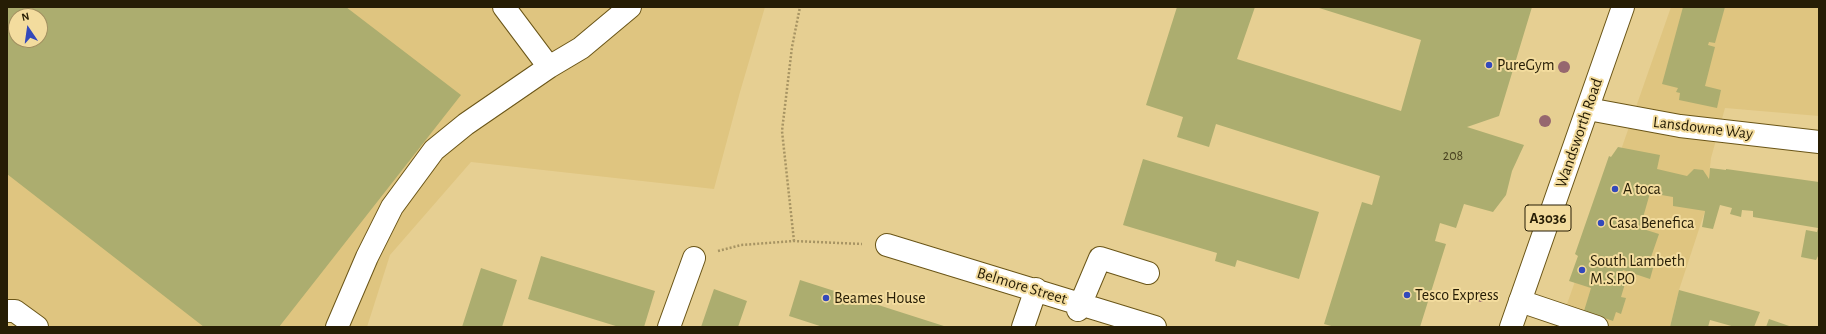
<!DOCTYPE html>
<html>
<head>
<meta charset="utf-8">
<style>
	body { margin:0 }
	#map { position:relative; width:1826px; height:334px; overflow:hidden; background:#e6cf92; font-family:"Alegreya Sans",sans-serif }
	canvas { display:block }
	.frame { position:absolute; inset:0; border:8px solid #261d05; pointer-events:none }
	.north { position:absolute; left:8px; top:8px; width:40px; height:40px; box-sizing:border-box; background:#f3dc9e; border:1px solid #a19061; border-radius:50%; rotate:347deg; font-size:11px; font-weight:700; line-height:16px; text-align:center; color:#261d05 }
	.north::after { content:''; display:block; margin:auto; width:14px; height:18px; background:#3349bb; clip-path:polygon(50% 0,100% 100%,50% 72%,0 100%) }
</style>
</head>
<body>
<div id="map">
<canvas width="1826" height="334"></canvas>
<div class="frame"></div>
<div class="north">N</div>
</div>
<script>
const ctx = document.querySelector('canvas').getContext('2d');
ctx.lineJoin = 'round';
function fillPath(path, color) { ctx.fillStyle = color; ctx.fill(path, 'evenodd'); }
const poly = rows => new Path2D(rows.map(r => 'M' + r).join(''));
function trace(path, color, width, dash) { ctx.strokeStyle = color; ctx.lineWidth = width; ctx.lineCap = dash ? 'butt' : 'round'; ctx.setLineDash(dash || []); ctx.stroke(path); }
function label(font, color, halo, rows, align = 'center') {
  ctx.font = font + ' "Alegreya Sans",sans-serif'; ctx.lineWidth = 4; ctx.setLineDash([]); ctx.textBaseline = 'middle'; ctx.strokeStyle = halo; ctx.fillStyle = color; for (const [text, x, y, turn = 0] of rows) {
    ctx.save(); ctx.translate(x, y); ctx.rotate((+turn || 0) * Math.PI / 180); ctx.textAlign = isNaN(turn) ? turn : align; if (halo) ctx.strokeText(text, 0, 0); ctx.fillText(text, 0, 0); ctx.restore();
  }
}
fillPath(poly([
	[7,7,765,7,740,92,714,189,471,162,390,255,367,327,7,327],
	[16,16,40,16,40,40,16,40],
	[1671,7,1819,7,1819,116,1725,108,1711,158,1705,211,1679,290,1670,327,1559,327]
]), '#dfc580');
fillPath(poly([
	[7,7,346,7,461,95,279,327,204,327,7,174],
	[16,16,40,16,40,40,16,40],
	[1177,7,1255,7,1237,59,1401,111,1421,40,1316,7,1532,7,1499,116,1467,127,1524,145,1512,171,1506,195,1493,212,1464,204,1456,228,1440,223,1435,241,1446,244,1420,327,1335,327,1324,324,1362,202,1372,205,1380,176,1216,124,1209,147,1177,137,1183,117,1146,105],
	[1683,7,1725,7,1715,43,1709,42,1708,45,1715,47,1705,86,1721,90,1717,108,1679,100,1680,93,1676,92,1678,88,1662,84],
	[1618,147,1660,155,1657,169,1687,176,1694,169,1703,170,1709,179,1710,168,1726,170,1726,169,1819,182,1819,254,1816,260,1801,257,1806,230,1817,232,1818,228,1753,217,1753,211,1742,210,1741,217,1730,214,1732,208,1720,205,1713,229,1702,227,1705,211,1673,206,1673,197,1650,193,1640,228,1659,234,1650,260,1655,261,1650,279,1623,270,1621,275,1627,277,1621,297,1626,298,1621,314,1616,312,1613,321,1584,311,1591,288,1569,281,1578,256,1575,254,1609,156,1611,157],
	[1143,159,1319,212,1299,279,1237,260,1235,267,1215,261,1217,253,1123,225],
	[541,256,655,291,644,327,619,327,528,299],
	[481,268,517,280,502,327,462,327],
	[800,280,947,327,823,327,789,316],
	[714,289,747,301,738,327,701,327],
	[1679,290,1760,312,1754,327,1735,327,1710,320,1708,327,1670,327],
	[1769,319,1792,327,1766,327]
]), '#acad6f');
const minor = poly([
	[504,7,549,67],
	[1588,109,1680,126,1819,142],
	[887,245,1155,327],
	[1520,301,1597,327],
	[1078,310,1100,258,1148,273],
	[7,311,15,311,37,327],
	[337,327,367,257,392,207,434,150,466,124,549,67,581,48,630,7],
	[669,327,694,258],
	[1023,327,1036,289]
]);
const major = poly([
	[1511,327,1623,7]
]);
trace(minor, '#6a5517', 24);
trace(major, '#6a5517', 24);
trace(poly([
	[794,241,782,131,792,47,800,7],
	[718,251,741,245,794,241,862,244]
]), '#a79463', 2.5, [2, 2]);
trace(minor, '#fff', 22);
trace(major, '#fff', 22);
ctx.fillStyle = '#96676f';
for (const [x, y] of [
	[1564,67],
	[1545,121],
	[1481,296]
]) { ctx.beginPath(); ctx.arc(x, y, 6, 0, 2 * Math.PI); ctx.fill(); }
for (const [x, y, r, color] of [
	[1489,65,4,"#3349bb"],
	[1615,189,4,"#3349bb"],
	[1601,223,4,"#3349bb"],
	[1582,270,4,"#3349bb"],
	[1407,295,4,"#3349bb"],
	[826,298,4,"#3349bb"]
]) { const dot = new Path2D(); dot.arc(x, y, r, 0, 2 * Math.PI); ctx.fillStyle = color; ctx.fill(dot); trace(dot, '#f3dc9e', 1.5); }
label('14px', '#484120', null, [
	["208",1453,156]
]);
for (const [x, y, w] of [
	[1548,218,46]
]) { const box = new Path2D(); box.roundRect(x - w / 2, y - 13, w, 26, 3); ctx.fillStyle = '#f3dc9e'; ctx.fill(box); trace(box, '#261d05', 1); }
label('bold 15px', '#261d05', null, [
	["A3036",1548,218]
]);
label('16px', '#261d05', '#f3dc9e', [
	["PureGym",1497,65],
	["A toca",1623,189],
	["Casa Benefica",1609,223],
	["South Lambeth",1590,261],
	["M.S.P.O",1590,279],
	["Tesco Express",1415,295],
	["Beames House",834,298]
], 'left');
label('16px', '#261d05', '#f3dc9e', [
	["Lansdowne Way",1703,128,7],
	["Wandsworth Road",1579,133,-71],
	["Belmore Street",1022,286,17]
]);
</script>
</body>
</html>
